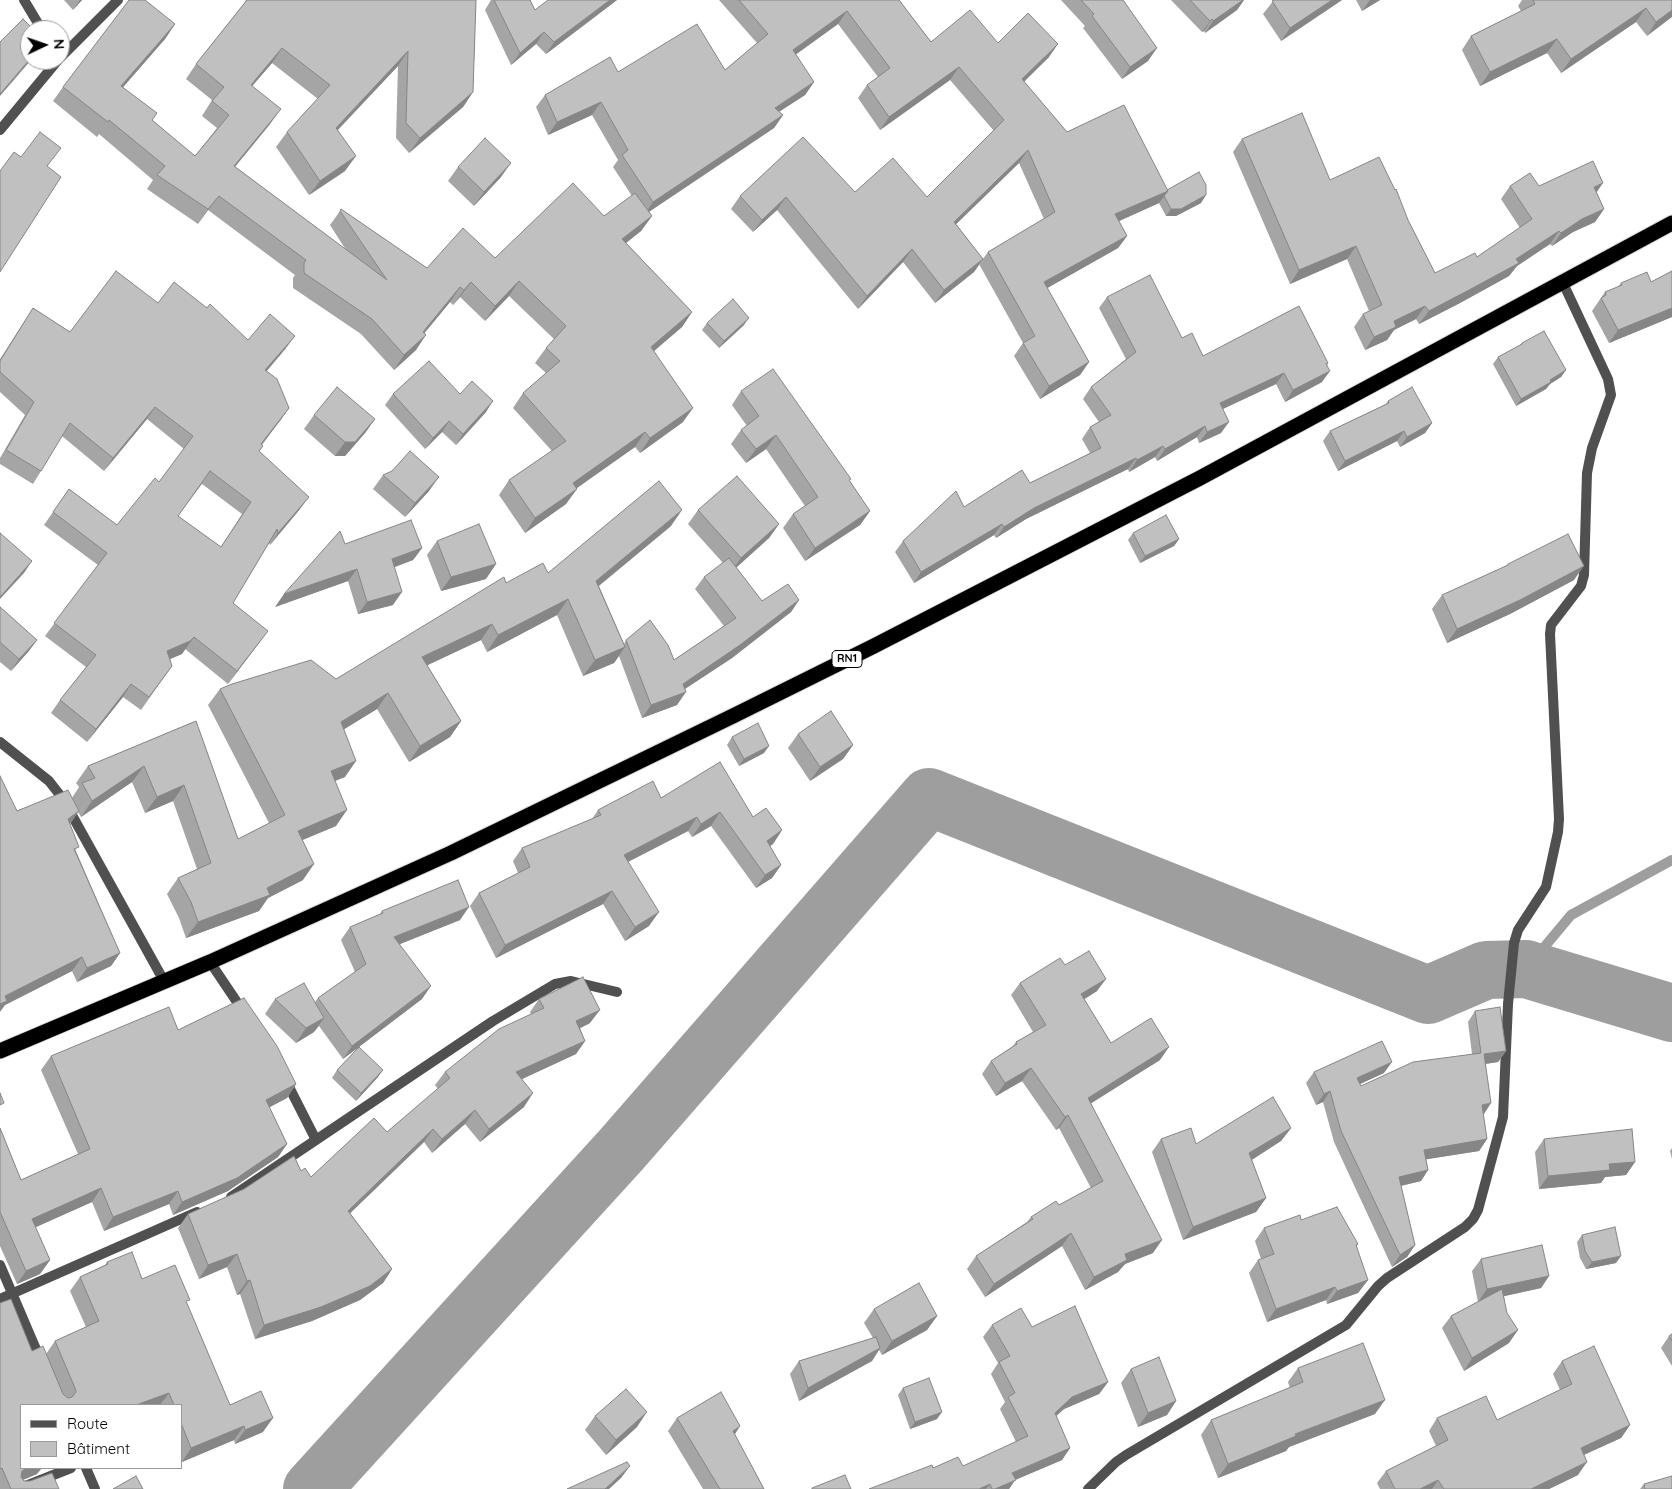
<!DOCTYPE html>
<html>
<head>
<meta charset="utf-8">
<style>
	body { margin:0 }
	#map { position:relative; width:1672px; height:1489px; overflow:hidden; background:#fff; font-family:Quicksand,sans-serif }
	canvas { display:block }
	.legend { position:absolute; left:20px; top:1404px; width:162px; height:65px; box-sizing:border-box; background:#fff; border:1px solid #999; margin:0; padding:6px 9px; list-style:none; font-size:15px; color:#000 }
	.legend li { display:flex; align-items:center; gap:10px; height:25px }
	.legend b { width:25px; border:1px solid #999 }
	.north { position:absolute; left:20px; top:20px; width:50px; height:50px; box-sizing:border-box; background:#fff; border:1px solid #999; border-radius:50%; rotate:87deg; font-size:14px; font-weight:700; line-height:20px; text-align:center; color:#000 }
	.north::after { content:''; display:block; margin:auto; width:18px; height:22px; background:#000; clip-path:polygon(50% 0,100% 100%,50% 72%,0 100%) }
</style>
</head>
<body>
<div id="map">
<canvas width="1672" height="1489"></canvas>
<ul class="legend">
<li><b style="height:6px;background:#505050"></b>Route</li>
<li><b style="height:14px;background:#c0c0c0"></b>Bâtiment</li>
</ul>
<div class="north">N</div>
</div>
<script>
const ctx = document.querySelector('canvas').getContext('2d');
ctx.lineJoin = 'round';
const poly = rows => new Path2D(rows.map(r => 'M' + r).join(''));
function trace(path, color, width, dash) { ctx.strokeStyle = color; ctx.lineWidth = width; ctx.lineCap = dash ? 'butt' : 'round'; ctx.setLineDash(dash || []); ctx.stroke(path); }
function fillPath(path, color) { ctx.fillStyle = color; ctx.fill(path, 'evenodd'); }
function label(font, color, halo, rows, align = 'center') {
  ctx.font = font + ' Quicksand,sans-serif'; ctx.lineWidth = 4; ctx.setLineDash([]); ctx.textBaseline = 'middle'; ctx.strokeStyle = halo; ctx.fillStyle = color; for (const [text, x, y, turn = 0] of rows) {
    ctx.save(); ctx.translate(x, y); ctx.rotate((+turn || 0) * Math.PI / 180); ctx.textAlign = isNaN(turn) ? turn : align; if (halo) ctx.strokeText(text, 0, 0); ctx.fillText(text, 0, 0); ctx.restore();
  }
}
trace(poly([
	[1526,969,1571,915,1672,860]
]), '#9e9e9e', 10);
trace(poly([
	[312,1489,621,1150,929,797,1428,995,1486,970,1526,969,1672,1013]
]), '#9e9e9e', 58);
const highway = poly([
	[0,1051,210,962,451,853,735,715,874,646,1200,478,1672,223]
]);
trace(highway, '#dbdbdb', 17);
trace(poly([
	[24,0,42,30],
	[60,58,118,0],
	[0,130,58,60],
	[0,742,49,781,63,799,164,981],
	[210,962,243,1011],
	[285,1079,316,1140],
	[231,1197,493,1021,555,984,571,981,617,992],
	[0,1265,41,1361],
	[0,1299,197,1212],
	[86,1468,95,1489],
	[18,1489,71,1468],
	[1088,1489,1116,1462,1126,1455,1346,1325,1378,1286,1387,1278,1465,1227,1473,1219,1478,1210,1503,1117,1508,1004,1514,943,1518,930,1546,887,1558,832,1559,819,1550,634,1551,625,1581,586,1584,575,1587,473,1592,448,1611,395,1608,379,1563,283]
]), '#505050', 10);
trace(highway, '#000', 15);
fillPath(poly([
	[64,0,82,0,73,10],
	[245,0,476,0,473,92,463,107,409,153,396,138,398,66,338,130,345,171,309,195,276,147,287,132,318,99,272,63,252,86,270,124,235,167,346,250,330,225,340,211,427,268,495,258,604,216,632,196,613,167,618,160,592,115,548,135,536,107,545,95,618,72,725,70,757,43,719,0,899,0,931,42,998,43,1049,57,1024,82,1067,132,1167,190,1201,203,1176,216,1166,216,1159,203,1119,221,1127,236,1118,248,1047,288,1089,362,1080,375,1040,399,1014,356,1023,343,979,264,988,252,1044,219,1019,163,956,224,983,259,974,272,935,303,903,262,858,309,777,210,753,232,731,209,740,196,855,192,927,197,994,131,950,80,880,130,858,98,867,85,878,77,838,24,795,55,814,82,805,95,779,112,783,115,774,128,649,212,652,216,641,231,626,243,692,312,682,327,654,351,683,422,640,453,635,447,576,488,566,504,525,533,499,495,509,480,552,451,513,408,523,393,546,373,535,363,546,348,554,339,509,296,485,321,460,297,453,305,450,302,424,333,416,350,394,370,361,334,293,288,293,278,295,275,208,210,198,224,147,189,153,180,99,134,97,137,53,101,63,87,175,24,165,39,123,87,152,120,195,156,217,128,202,116,212,100,186,79,196,64,246,1],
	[491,0,530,0,535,10,617,0,546,54,536,44,511,65,485,10],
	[1061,0,1123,0,1148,61,1122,79,1083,28,1085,26],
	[1171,0,1244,0,1237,10,1205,33,1204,31,1202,32],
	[1274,0,1342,0,1281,41,1263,14],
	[1356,0,1380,0,1362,11],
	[1522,0,1672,0,1647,36,1636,22,1561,73,1547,53,1480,86,1462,50,1471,36,1521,11,1518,6],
	[1242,139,1330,180,1408,220,1435,273,1477,257,1520,228,1501,199,1510,186,1539,186,1597,193,1604,209,1595,222,1573,232,1552,246,1550,244,1517,266,1509,276,1460,303,1419,324,1416,319,1394,330,1387,340,1365,350,1354,327,1363,314,1369,311,1347,259,1290,284,1233,152],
	[458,167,501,177,474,206,448,181],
	[1672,271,1672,317,1609,343,1592,311,1605,292,1618,287,1621,283,1651,282],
	[1107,297,1182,338,1203,356,1328,363,1322,382,1285,402,1276,384,1223,409,1221,433,1199,443,1197,437,1157,461,1155,457,1129,472,1128,469,1026,519,996,538,994,535,914,583,895,552,903,541,964,507,1030,483,1090,453,1082,439,1090,427,1099,422,1083,399,1091,387,1126,359,1099,308],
	[158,303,248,340,286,348,267,371,289,408,262,445,259,451,300,509,270,545,269,543,233,603,259,643,228,684,185,649,182,654,170,659,172,666,141,710,123,697,87,742,51,713,60,700,86,667,45,636,98,565,44,525,69,489,117,525,159,482,184,449,147,419,104,471,62,436,41,471,33,484,0,464,0,458,25,415,0,392,0,359,33,308,70,332],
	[202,484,242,514,221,547,178,516],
	[707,323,744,325,719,348,702,330],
	[1522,343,1566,370,1561,377,1550,384,1546,389,1516,406,1493,364,1498,357,1519,346],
	[741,391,849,481,870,511,860,525,805,561,783,528,793,514,805,506,766,449,746,463,731,444,741,430,747,426,732,405],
	[393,394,460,394,486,412,456,445,442,432,425,449,385,405],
	[1388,401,1432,423,1425,433,1400,447,1397,441,1338,471,1323,441,1330,431,1386,404],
	[314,415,375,419,365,433,345,456,335,456,304,429],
	[383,475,429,491,405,517,373,489],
	[698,510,779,524,769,538,736,568,762,601,799,600,791,612,732,658,685,689,677,705,642,718,619,656,614,663,583,676,557,615,487,652,481,640,427,665,461,721,450,737,409,762,377,709,344,729,345,777,335,781,336,826,302,840,303,880,268,898,259,911,186,938,179,918,167,894,178,878,197,869,173,801,145,813,132,782,81,817,78,812,70,824,76,851,120,953,111,966,77,982,72,971,5,1005,17,811,72,798,79,787,76,783,88,766,196,721,238,839,269,823,208,705,220,689,336,679,506,583,548,573,671,526,599,586,624,644,626,640,674,660,724,626,695,589,704,577,723,563,688,524],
	[1133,533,1179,539,1174,546,1140,563,1128,540],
	[437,541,486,579,441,591,427,555],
	[345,544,422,548,413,560,395,567,393,605,358,614,348,581,275,607],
	[1508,564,1574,580,1510,614,1447,643,1432,609,1442,595,1506,566],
	[0,607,37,640,28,652,11,671,0,662],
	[798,734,853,745,843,759,810,781,788,748],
	[732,737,764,753,739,766,727,745],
	[661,798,753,817,782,830,773,844,770,846,781,865,772,878,756,888,711,826,692,837,688,831,628,862,649,926,625,941,603,904,496,958,470,906,479,893,518,873,513,861,522,848,592,819,598,810],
	[382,911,460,920,400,944,422,999,343,1059,319,1026,314,1032,296,1043,265,1014,275,999,315,1002,318,998,355,972,341,940,350,927,380,914],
	[1065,965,1097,991,1084,999,1111,1043,1160,1060,1090,1103,1153,1253,1125,1264,1118,1272,1085,1290,1062,1246,985,1297,967,1269,976,1256,1027,1222,1031,1217,1059,1205,1091,1188,1059,1128,1056,1130,1022,1081,996,1096,982,1074,991,1061,1013,1046,1016,1042,1033,1032,1011,995,1020,983],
	[539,999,590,1023,580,1028,585,1041,576,1054,522,1079,524,1107,480,1142,465,1124,432,1153,424,1142,350,1213,392,1269,383,1283,360,1300,312,1321,255,1339,240,1294,237,1295,227,1267,199,1279,178,1228,188,1214,301,1171,311,1177,387,1132,438,1089,435,1085,445,1072,531,1014,530,1012],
	[1475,1011,1506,1051,1498,1062,1486,1064,1483,1114,1487,1139,1479,1151,1426,1159,1428,1170,1421,1181,1401,1186,1415,1245,1407,1257,1392,1267,1334,1142,1323,1102,1316,1105,1306,1083,1314,1072,1384,1073,1360,1084,1361,1086,1472,1054,1468,1022],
	[178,1030,296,1084,287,1098,269,1107,287,1144,278,1157,228,1191,173,1215,169,1204,104,1231,92,1202,35,1227,50,1260,40,1274,17,1284,0,1246,0,1128,21,1180,78,1154,41,1070,51,1056],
	[337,1070,378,1077,356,1101,332,1078],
	[1291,1128,1281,1141,1252,1160,1266,1198,1256,1212,1183,1240,1152,1152,1161,1139,1196,1144],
	[1544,1139,1635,1162,1626,1175,1605,1177,1601,1183,1539,1189,1535,1152],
	[1672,1148,1672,1159,1670,1151],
	[1301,1220,1358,1244,1356,1247,1368,1280,1358,1293,1327,1304,1326,1300,1267,1322,1249,1273,1258,1260,1261,1259,1255,1241,1264,1228],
	[1582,1235,1616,1263,1586,1269,1580,1258,1577,1242],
	[1481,1259,1549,1276,1541,1288,1504,1296,1509,1343,1464,1371,1442,1328,1451,1316,1478,1302,1472,1271],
	[107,1262,142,1279,187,1304,230,1405,263,1432,235,1444,234,1440,182,1462,181,1405,21,1405,37,1474,23,1480,24,1481,59,1489,0,1489,0,1303,32,1351,46,1354,55,1341,86,1327,70,1291,80,1277,105,1265],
	[874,1309,937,1316,927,1330,882,1355,879,1350,872,1361,799,1401,790,1374,799,1361,873,1338,864,1323],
	[992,1325,1032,1327,1108,1382,1099,1394,1064,1409,1056,1416,1070,1448,1062,1460,1015,1480,1009,1489,869,1489,933,1468,963,1466,1016,1442,1000,1409,1005,1402,991,1374,998,1363,983,1337],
	[1672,1334,1672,1366,1661,1348,1669,1336],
	[1562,1361,1630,1425,1621,1438,1584,1455,1578,1475,1549,1489,1380,1489,1377,1483,1386,1471,1436,1446,1429,1431,1437,1418,1497,1420,1560,1390,1553,1374],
	[1298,1368,1375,1414,1289,1447,1286,1451,1218,1478,1201,1435,1211,1420,1290,1388,1288,1382],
	[1131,1369,1176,1401,1167,1415,1138,1427,1121,1383],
	[903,1388,937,1419,910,1429,898,1395],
	[595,1416,637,1427,606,1455,585,1430],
	[677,1418,735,1435,764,1489,703,1489,668,1431],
	[1644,1484,1672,1489,1640,1489]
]), '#a5a5a5');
fillPath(poly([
	[80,0,82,0,73,10],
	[610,0,617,0,546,54,554,42],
	[1243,0,1244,0,1237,10,1205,33,1213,21],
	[1332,0,1342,0,1281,41,1290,28],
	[1370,0,1380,0,1362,11],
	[1646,8,1636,22,1561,73,1571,59],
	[1672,10,1672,17,1647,36,1656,22],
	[847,11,838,24,784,63,793,50],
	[1212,19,1204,31,1202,32,1210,21],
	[175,24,165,39,111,101,121,86],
	[544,32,536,44,511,65,520,53],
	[1557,39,1547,53,1480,86,1490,72],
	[1058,44,1049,57,1013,92,1022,79],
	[282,48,272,63,241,99,251,85],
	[1157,48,1148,61,1122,79,1130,67],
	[408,51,398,66,326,142,336,128],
	[30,59,31,60,0,96,0,94],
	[959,67,950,80,880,130,889,117],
	[814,82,805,95,766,120,775,108],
	[473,92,463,107,409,153,420,138],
	[601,102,592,115,548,135,557,122],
	[281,109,270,124,223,181,234,166],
	[783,115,774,128,644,215,653,202],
	[1028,150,1019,163,945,235,954,222],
	[356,156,345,171,309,195,320,181],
	[511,163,501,177,474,206,484,192],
	[1603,183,1594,196,1594,187],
	[1168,191,1159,203,1106,227,1115,214],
	[1206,195,1201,203,1176,216,1166,216,1171,209],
	[219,196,208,210,198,224,208,209],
	[786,197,777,210,753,232,762,220],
	[1604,209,1595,222,1573,232,1552,246,1561,233,1582,219],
	[652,216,641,231,612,254,622,239],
	[1559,231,1550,244,1517,266,1509,276,1460,303,1419,324,1429,311,1516,259],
	[1127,236,1118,248,1035,295,1044,282],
	[1356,246,1347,259,1290,284,1299,270],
	[912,249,903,262,858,309,867,296],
	[983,259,974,272,935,303,944,290],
	[519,281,509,296,485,321,495,306],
	[471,282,460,297,453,305,464,290],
	[460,287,450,302,414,346,426,335,416,350,394,370,404,355],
	[1425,306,1416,319,1394,330,1387,340,1365,350,1374,337,1394,321],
	[1672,308,1672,317,1609,343,1618,330],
	[692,312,682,327,641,362,651,347],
	[749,318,744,325,719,348,724,341],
	[295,336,286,348,257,382,265,370],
	[1089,362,1080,375,1040,399,1049,386],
	[1566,370,1561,377,1550,384,1546,389,1516,406,1521,399],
	[1330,371,1322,382,1285,402,1293,390],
	[1284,373,1276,384,1212,414,1220,403],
	[493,401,486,412,456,445,463,434],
	[155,407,147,419,104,471,113,458],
	[289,408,280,421,252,457,261,444],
	[693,408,683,422,640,453,650,438],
	[375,419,365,433,345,456,335,456,345,442],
	[449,421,442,432,425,449,433,438],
	[1229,422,1221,433,1199,443,1207,432],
	[1432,423,1425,433,1400,447,1407,437],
	[1205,426,1197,437,1157,461,1165,449],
	[1404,431,1397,441,1338,471,1345,461],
	[645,432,635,447,563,498,573,483],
	[776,435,766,449,746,463,756,449],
	[1163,446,1155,457,1129,472,1137,460],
	[1136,458,1128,469,1026,519,996,538,1004,527,1034,508],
	[439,477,429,491,405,517,415,503],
	[577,489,566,504,525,533,535,518],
	[309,497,300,509,270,545,278,533],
	[682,510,671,526,585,597,596,581],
	[870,511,860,525,805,561,815,548],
	[779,524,769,538,731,572,741,558],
	[1002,524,994,535,914,583,921,572],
	[1179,539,1174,546,1140,563,1145,556],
	[422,548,413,560,384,571,392,559],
	[32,561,24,573,0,599,0,597],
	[496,564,486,579,441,591,451,577],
	[1584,566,1574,580,1510,614,1447,643,1457,629],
	[357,569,348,581,275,607,284,594],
	[402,592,393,605,358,614,367,602],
	[568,599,557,615,487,652,498,635],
	[799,600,791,612,732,658,674,696,683,684],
	[492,624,481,640,411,673,422,657],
	[268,631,259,643,228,684,237,671],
	[194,637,182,654,158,664,167,651],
	[37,640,28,652,11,671,19,659],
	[625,647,614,663,583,676,595,660],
	[131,684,123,697,87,742,96,729],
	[686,692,677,705,642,718,651,705],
	[388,693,377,709,330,738,341,722],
	[461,721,450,737,409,762,420,746],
	[853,745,843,759,810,781,820,767],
	[769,746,764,753,739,766,744,759],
	[356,761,345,777,319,787,331,771],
	[144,766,132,782,81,817,92,801],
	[184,785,173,801,145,813,157,797],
	[347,810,336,826,286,847,298,831],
	[79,811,69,825,68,819],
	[720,812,711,826,692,837,701,824],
	[697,817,688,831,614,869,624,855],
	[782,830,773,844,758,855,767,841],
	[314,864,303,880,268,898,259,911,186,938,198,922,267,888],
	[781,865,772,878,756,888,765,875],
	[612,891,603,904,496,958,505,945],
	[469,907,460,920,385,950,394,937],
	[659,912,649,926,625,941,635,927],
	[120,953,111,966,77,982,87,968],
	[82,957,72,971,5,1005,0,1012,0,1003,5,996],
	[1106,979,1097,991,1072,1007,1081,994],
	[431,986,422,999,343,1059,352,1046],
	[600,1010,590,1023,567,1035,576,1021],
	[324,1018,314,1032,296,1043,306,1028],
	[585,1041,576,1054,507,1086,516,1072],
	[1169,1047,1160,1060,1079,1111,1088,1098],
	[1506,1051,1498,1062,1476,1065,1484,1054],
	[1392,1062,1384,1073,1349,1089,1357,1078],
	[1031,1068,1022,1081,996,1096,1005,1083],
	[383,1070,378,1077,356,1101,361,1093],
	[296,1084,287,1098,257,1114,266,1100],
	[1330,1091,1323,1102,1316,1105,1324,1094],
	[533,1093,524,1107,480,1142,489,1129],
	[1491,1103,1484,1114,1474,1116,1482,1105],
	[475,1110,465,1124,432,1153,442,1139],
	[1068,1115,1059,1128,1056,1130,1065,1117],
	[1291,1128,1281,1141,1240,1167,1249,1153],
	[433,1129,424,1142,339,1224,348,1211],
	[1487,1139,1479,1151,1416,1161,1424,1150],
	[287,1144,278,1157,228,1191,173,1215,182,1202],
	[1635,1162,1626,1175,1605,1177,1601,1183,1539,1189,1548,1176,1609,1164],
	[1428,1170,1421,1181,1391,1188,1399,1177],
	[101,1188,92,1202,23,1233,32,1219],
	[178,1191,169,1204,104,1231,113,1217],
	[1266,1198,1256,1212,1183,1240,1193,1227],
	[1071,1233,1062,1246,985,1297,994,1284],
	[1162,1240,1153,1253,1125,1264,1118,1272,1085,1290,1094,1277,1125,1254],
	[1415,1245,1407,1257,1392,1267,1400,1255],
	[237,1254,227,1267,199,1279,208,1265],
	[1621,1256,1616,1263,1586,1269,1592,1262],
	[50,1260,40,1274,17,1284,26,1271],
	[392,1269,383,1283,360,1300,312,1321,255,1339,264,1325],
	[1549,1276,1541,1288,1478,1302,1487,1289],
	[250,1280,240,1294,237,1295,247,1281],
	[1368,1280,1358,1293,1327,1304,1337,1291],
	[1335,1287,1326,1300,1267,1322,1276,1309],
	[937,1316,927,1330,882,1355,892,1341],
	[1518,1330,1509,1343,1464,1371,1472,1358],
	[880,1348,872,1361,799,1401,808,1388],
	[1108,1382,1099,1394,1064,1409,1046,1425,1055,1413,1072,1397],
	[169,1393,160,1405,136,1405],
	[1385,1400,1375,1414,1289,1447,1286,1451,1218,1478,1228,1464,1295,1434],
	[1176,1401,1167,1415,1138,1427,1148,1413],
	[647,1412,637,1427,606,1455,616,1440],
	[942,1412,937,1419,910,1429,915,1422],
	[273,1418,263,1432,235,1444,245,1430],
	[1630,1425,1621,1438,1572,1460,1581,1448],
	[244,1426,234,1440,182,1462,191,1448],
	[740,1426,732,1439,733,1431],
	[1070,1448,1062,1460,1015,1480,1009,1489,995,1489,1012,1473],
	[1587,1462,1578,1475,1549,1489,1531,1489],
	[630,1466,621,1478,609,1489,605,1489],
	[27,1468,42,1468,37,1474,15,1483,22,1471],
	[1438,1480,1432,1489,1420,1489],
	[990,1484,986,1489,979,1489]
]), '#868686');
const building = poly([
	[129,0,145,0,175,24,121,86,157,113,152,120,195,156,229,115,212,101,224,87,196,64,247,0,476,0,473,92,420,138,406,123,408,51,336,128,356,156,320,181,287,132,330,85,282,48,251,85,281,109,234,166,387,280,340,211,341,209,427,268,463,228,495,258,573,183,604,216,635,193,652,216,622,239,692,312,651,347,693,408,650,438,645,432,573,483,577,489,535,518,509,480,566,441,523,393,560,361,546,348,566,326,519,281,495,306,471,282,464,290,460,287,423,332,426,335,404,355,372,319,304,273,304,263,306,260,219,196,208,209,157,175,165,166,109,120,108,122,63,87,129,0],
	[494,0,530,0,535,10,548,0,610,0,554,42,544,32,520,53,494,0],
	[739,0,899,0,931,42,970,10,998,43,1028,13,1058,44,1022,79,1067,132,1124,105,1168,191,1115,214,1127,236,1044,282,1089,362,1049,386,1023,343,1035,336,988,252,1055,212,1028,150,954,222,983,259,944,290,912,249,867,296,786,197,762,220,740,196,803,137,855,192,893,158,927,197,1004,120,959,67,889,117,867,85,890,68,847,11,793,50,814,82,775,108,783,115,653,202,622,155,628,150,601,102,557,122,545,95,610,57,618,72,697,24,725,70,768,34,739,0],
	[1081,0,1123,0,1157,48,1130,67,1092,16,1094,14,1081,0],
	[1190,0,1243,0,1213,21,1212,19,1210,21,1190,0],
	[1274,0,1332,0,1290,28,1272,1,1274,0],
	[1533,0,1672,0,1672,10,1656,22,1646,8,1571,59,1557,39,1490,72,1471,36,1535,4,1533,0],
	[23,19,34,30,30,30,30,59,0,94,0,42,23,19],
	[1302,113,1330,180,1379,157,1395,190,1396,189,1408,220,1435,273,1475,253,1477,257,1532,219,1510,186,1530,173,1539,186,1593,161,1603,183,1594,187,1604,209,1582,219,1561,233,1559,231,1516,259,1519,263,1469,290,1429,311,1425,306,1394,321,1396,327,1374,337,1363,314,1382,305,1356,246,1299,270,1242,139,1302,113],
	[40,132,61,148,47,166,61,177,0,272,0,171,14,152,21,157,40,132],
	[485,138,511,163,484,192,458,167,485,138],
	[1199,172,1206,185,1206,195,1181,209,1171,209,1164,196,1168,191,1167,190,1199,172],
	[116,271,158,303,174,282,207,308,210,304,248,340,270,314,295,336,265,370,277,379,289,408,261,444,263,446,259,451,309,497,278,533,277,529,233,603,268,631,237,671,194,637,190,641,167,651,172,666,149,697,131,684,96,729,60,700,96,655,54,623,107,553,53,512,69,489,117,525,155,478,159,482,193,436,155,407,113,458,70,423,41,471,6,450,34,402,0,372,0,361,33,308,70,332,116,271],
	[210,471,251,502,221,547,178,516,210,471],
	[1672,271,1672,308,1618,330,1601,298,1606,295,1605,292,1622,285,1621,283,1647,272,1651,282,1672,271],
	[1150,275,1182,338,1192,333,1203,356,1299,306,1328,363,1326,364,1330,371,1293,390,1284,373,1220,403,1229,422,1207,432,1205,426,1165,449,1163,446,1137,460,1136,458,1034,508,1004,527,1002,524,921,572,903,541,956,491,964,507,1022,470,1030,483,1101,448,1090,427,1111,415,1091,387,1136,352,1107,297,1150,275],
	[733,299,749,318,724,341,707,323,733,299],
	[1544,331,1566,370,1550,380,1551,382,1521,399,1498,357,1522,344,1522,343,1544,331],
	[429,361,460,394,472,381,493,401,463,434,449,421,433,438,393,394,429,361],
	[773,369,851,479,849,480,870,511,815,548,793,514,818,497,776,435,756,449,741,430,759,416,741,391,773,369],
	[337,387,375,419,355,442,345,442,314,415,337,387],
	[1412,387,1432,423,1407,437,1404,431,1345,461,1330,431,1389,403,1388,401,1412,387],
	[410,451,439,477,415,503,383,475,392,471,410,451],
	[737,476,779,524,741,558,698,510,737,476],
	[659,481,682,510,596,581,625,647,595,660,568,599,498,635,492,624,422,657,461,721,420,746,388,693,341,722,356,761,331,771,347,810,298,831,314,864,267,888,270,895,198,922,191,902,178,878,211,863,184,785,157,797,144,766,92,801,82,783,95,778,88,766,196,721,238,839,285,815,220,689,232,684,311,660,336,679,504,577,506,583,543,563,548,573,659,481],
	[1166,515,1179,539,1145,556,1133,533,1166,515],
	[411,520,422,548,392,559,402,592,367,602,357,569,284,594,340,531,345,544,411,520],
	[479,524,496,564,451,577,437,541,479,524],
	[0,533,32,561,0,597,0,533],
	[1568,534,1584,566,1520,600,1457,629,1442,595,1508,565,1508,564,1568,534],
	[729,558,762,601,788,584,799,600,740,645,683,684,686,692,651,705,626,640,650,620,668,645,674,660,736,618,704,577,729,558],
	[0,607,37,640,19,659,0,642,0,607],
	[831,711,853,745,820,767,798,734,831,711],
	[758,723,769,746,744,759,732,737,758,723],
	[720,762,753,817,766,808,782,830,767,841,781,865,765,875,720,812,701,824,697,817,624,855,659,912,635,927,612,891,505,945,479,893,530,867,522,848,601,815,598,810,653,781,661,798,720,762],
	[0,776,17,811,68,790,79,811,68,819,79,847,74,849,120,953,87,968,82,957,5,996,7,1001,0,1004,0,776],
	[458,880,469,907,394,937,431,986,352,1046,318,998,366,964,350,927,383,913,382,911,458,880],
	[1089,951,1106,979,1081,994,1111,1043,1151,1018,1169,1047,1088,1098,1162,1240,1125,1254,1127,1260,1094,1277,1071,1233,994,1284,976,1256,1033,1219,1031,1217,1056,1201,1059,1205,1103,1181,1068,1115,1065,1117,1031,1068,1005,1083,991,1061,1017,1044,1016,1042,1046,1025,1020,983,1060,958,1065,965,1089,951],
	[583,977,600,1010,576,1021,585,1041,516,1072,533,1093,489,1129,475,1110,442,1139,433,1129,348,1211,392,1269,370,1286,321,1307,264,1325,250,1280,247,1281,237,1254,208,1265,188,1214,244,1189,294,1156,301,1171,305,1168,311,1177,374,1118,387,1132,450,1078,445,1072,499,1029,544,1008,539,999,583,977],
	[304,983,324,1018,306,1028,275,999,304,983],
	[244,998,277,1046,296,1084,266,1100,287,1144,237,1178,182,1202,178,1191,113,1217,101,1188,32,1219,50,1260,26,1271,0,1212,0,1128,21,1180,90,1149,51,1056,169,1007,178,1030,244,998],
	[1500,1007,1506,1051,1484,1054,1491,1103,1482,1105,1487,1139,1424,1150,1428,1170,1399,1177,1415,1245,1400,1255,1341,1131,1330,1091,1324,1094,1314,1072,1382,1041,1392,1062,1357,1078,1361,1086,1413,1062,1481,1053,1475,1011,1500,1007],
	[359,1047,383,1070,361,1093,337,1070,359,1047],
	[0,1093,4,1103,0,1105,0,1093],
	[1273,1097,1291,1128,1249,1153,1266,1198,1193,1227,1161,1139,1191,1128,1196,1144,1273,1097],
	[1632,1129,1635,1162,1609,1164,1610,1170,1548,1176,1544,1139,1632,1129],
	[1337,1207,1358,1244,1356,1245,1368,1280,1337,1291,1335,1287,1276,1309,1258,1260,1274,1254,1264,1228,1300,1215,1301,1220,1337,1207],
	[1615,1227,1621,1256,1592,1262,1585,1251,1582,1235,1615,1227],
	[1542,1245,1549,1276,1487,1289,1481,1259,1542,1245],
	[132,1252,142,1279,175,1265,190,1300,186,1301,230,1405,261,1391,273,1418,245,1430,244,1426,191,1448,181,1423,181,1405,174,1405,169,1393,136,1405,21,1405,21,1468,27,1468,22,1471,21,1477,24,1481,30,1481,52,1473,59,1489,11,1489,2,1468,0,1469,0,1303,11,1299,32,1351,43,1346,63,1394,68,1398,72,1397,76,1392,75,1388,55,1341,99,1321,80,1277,108,1264,107,1262,132,1252],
	[919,1283,937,1316,892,1341,874,1309,919,1283],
	[1502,1289,1507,1313,1518,1330,1472,1358,1451,1316,1502,1289],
	[1075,1306,1108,1382,1072,1397,1055,1413,1070,1448,1012,1473,1016,1480,995,1489,992,1489,990,1484,979,1489,869,1489,932,1465,933,1468,958,1457,963,1466,1028,1436,1008,1397,1015,1393,999,1362,1010,1356,992,1325,1021,1308,1032,1327,1075,1306],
	[1672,1334,1672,1341,1669,1336,1672,1334],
	[876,1337,880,1348,808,1388,799,1361,876,1337],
	[1363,1343,1385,1400,1295,1434,1296,1436,1228,1464,1211,1420,1303,1382,1298,1368,1363,1343],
	[1594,1346,1630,1425,1581,1448,1587,1462,1531,1489,1444,1489,1438,1480,1420,1489,1395,1489,1386,1471,1448,1440,1437,1418,1486,1396,1497,1420,1572,1384,1562,1361,1594,1346],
	[1159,1357,1176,1401,1148,1413,1131,1369,1159,1357],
	[929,1378,942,1412,915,1422,903,1388,929,1378],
	[626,1389,647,1412,616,1440,595,1416,626,1389],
	[721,1392,740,1426,733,1431,764,1489,720,1489,677,1418,721,1392],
	[627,1462,630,1466,605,1489,567,1489,627,1462],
	[845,1475,851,1489,812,1489,812,1488,845,1475],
	[136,1476,143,1489,113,1489,136,1476],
	[1672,1476,1672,1489,1645,1489,1644,1484,1672,1476]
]);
fillPath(building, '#c0c0c0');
trace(building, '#868686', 1);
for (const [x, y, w] of [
	[847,659,30]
]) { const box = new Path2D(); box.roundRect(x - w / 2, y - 8.5, w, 17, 4); ctx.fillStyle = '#fff'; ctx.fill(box); trace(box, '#000', 1); }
label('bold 11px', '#000', null, [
	["RN1",847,659]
]);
</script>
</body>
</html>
